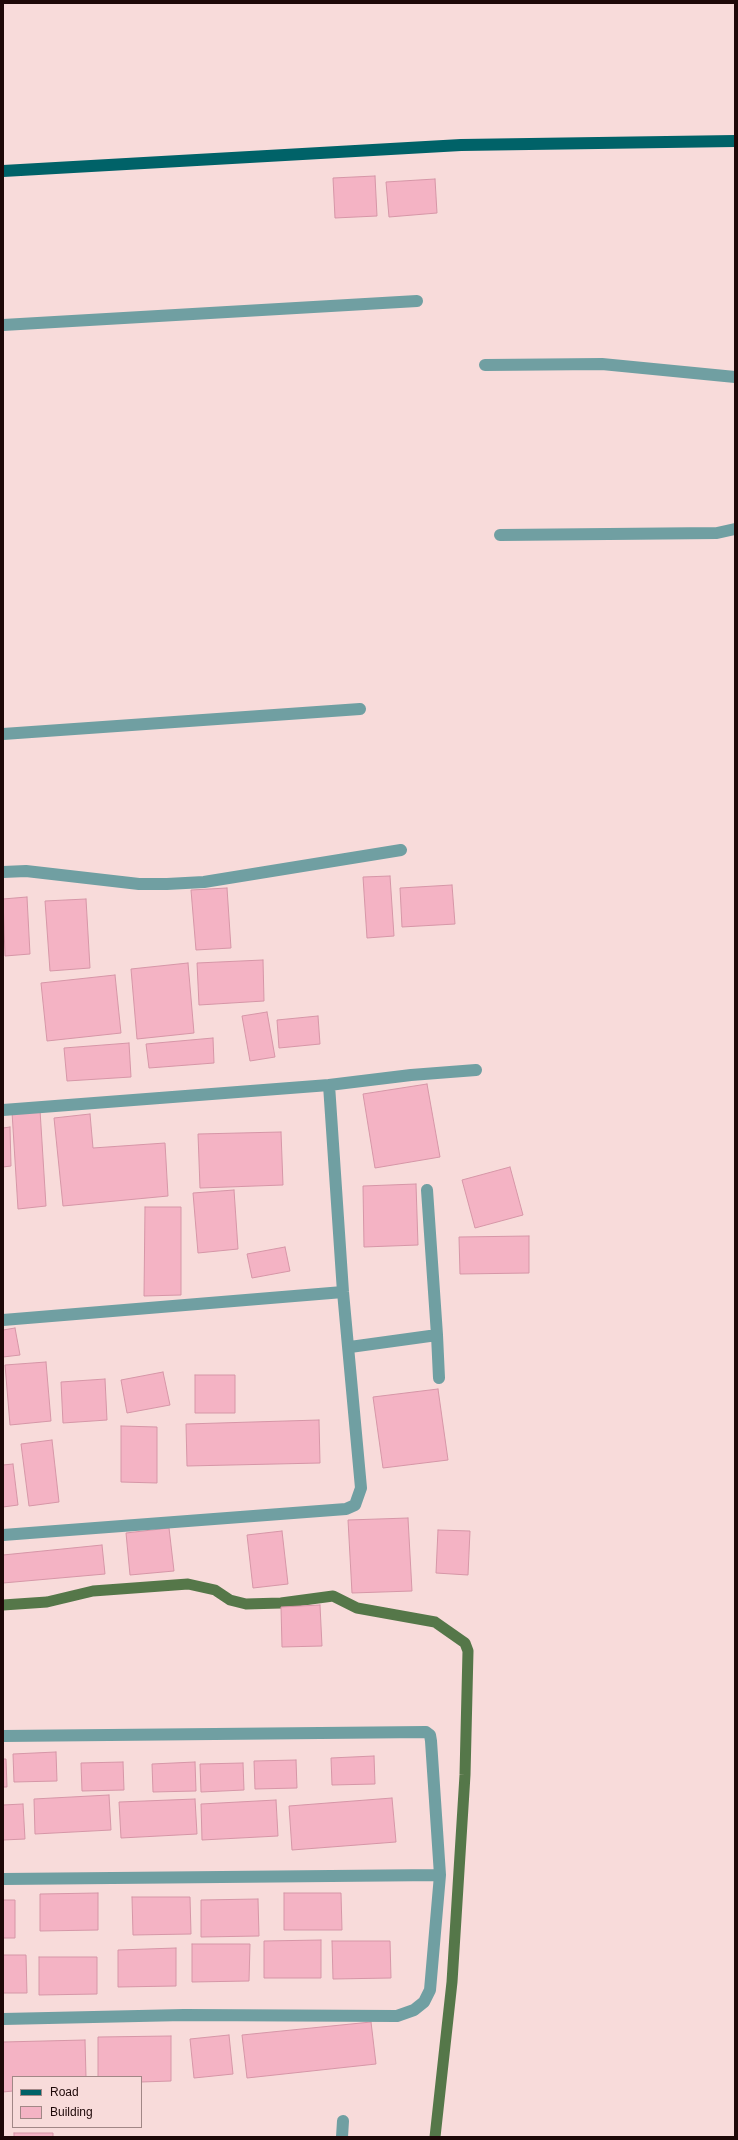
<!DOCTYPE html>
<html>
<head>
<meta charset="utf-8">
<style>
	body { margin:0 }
	#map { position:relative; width:738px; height:2140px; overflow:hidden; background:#f8dbda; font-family:Arial,sans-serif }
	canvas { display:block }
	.frame { position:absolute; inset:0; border:4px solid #1e0808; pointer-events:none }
	.legend { position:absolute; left:12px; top:2076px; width:130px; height:52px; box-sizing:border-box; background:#f8dbda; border:1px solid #a18786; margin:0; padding:5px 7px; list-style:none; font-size:12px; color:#1e0808 }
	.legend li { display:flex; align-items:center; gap:8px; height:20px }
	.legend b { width:20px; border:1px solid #a18786 }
</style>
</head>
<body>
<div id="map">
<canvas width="738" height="2140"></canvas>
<div class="frame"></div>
<ul class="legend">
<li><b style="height:5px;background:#006268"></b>Road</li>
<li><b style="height:11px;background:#f4b3c4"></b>Building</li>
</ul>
</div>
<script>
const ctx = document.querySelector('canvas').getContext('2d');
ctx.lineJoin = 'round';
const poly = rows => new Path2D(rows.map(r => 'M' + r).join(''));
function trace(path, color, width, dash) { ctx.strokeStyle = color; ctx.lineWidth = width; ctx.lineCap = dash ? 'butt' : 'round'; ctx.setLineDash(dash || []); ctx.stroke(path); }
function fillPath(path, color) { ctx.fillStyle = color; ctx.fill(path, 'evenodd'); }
trace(poly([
	[3,1605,47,1602,93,1591,188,1584,215,1590,230,1600,246,1604,281,1603,333,1596,357,1608,435,1622,465,1643,468,1651,465,1775,452,1982,435,2137]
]), '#557749', 11);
const building = poly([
	[375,176,377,216,335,218,333,178,375,176],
	[435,179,437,213,389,217,386,182,435,179],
	[390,876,394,936,367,938,363,877,390,876],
	[452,885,455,924,402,927,400,888,452,885],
	[227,888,231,948,196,950,191,890,227,888],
	[27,897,30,954,5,956,3,899,27,897],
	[86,899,90,968,50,971,45,901,86,899],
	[263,960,264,1001,199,1005,197,963,263,960],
	[188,963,194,1033,137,1039,131,969,188,963],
	[115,975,121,1033,47,1041,41,983,115,975],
	[267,1012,275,1057,250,1061,242,1016,267,1012],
	[318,1016,320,1044,279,1048,277,1020,318,1016],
	[213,1038,214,1063,149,1068,146,1044,213,1038],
	[129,1043,131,1077,67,1081,64,1048,129,1043],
	[427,1084,440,1157,375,1168,363,1094,427,1084],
	[40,1110,46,1206,18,1209,12,1112,40,1110],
	[90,1114,93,1148,165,1143,168,1196,63,1206,54,1118,90,1114],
	[10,1127,11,1166,3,1167,3,1128,10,1127],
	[281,1132,283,1185,200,1188,198,1134,281,1132],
	[510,1167,523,1215,475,1228,462,1180,510,1167],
	[416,1184,418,1245,364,1247,363,1186,416,1184],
	[234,1190,238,1249,198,1253,193,1193,234,1190],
	[145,1207,181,1207,181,1295,144,1296,145,1207],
	[529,1236,529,1273,460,1274,459,1237,529,1236],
	[285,1247,290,1271,252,1278,247,1254,285,1247],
	[15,1328,20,1355,3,1357,3,1330,15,1328],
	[46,1362,51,1421,10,1425,5,1365,46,1362],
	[163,1372,170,1405,127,1413,121,1380,163,1372],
	[195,1375,235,1375,235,1413,195,1413,195,1375],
	[105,1379,107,1420,63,1423,61,1382,105,1379],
	[438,1389,448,1460,383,1468,373,1397,438,1389],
	[319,1420,320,1463,187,1466,186,1424,319,1420],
	[121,1426,157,1427,157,1483,121,1482,121,1426],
	[52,1440,59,1502,29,1506,21,1444,52,1440],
	[13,1464,18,1505,3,1507,3,1465,13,1464],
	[408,1518,412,1591,352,1593,348,1520,408,1518],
	[169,1528,174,1571,130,1575,126,1533,169,1528],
	[438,1530,470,1531,468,1575,436,1573,438,1530],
	[282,1531,288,1584,253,1588,247,1535,282,1531],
	[102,1545,105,1574,3,1583,3,1555,102,1545],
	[320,1605,322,1646,282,1647,281,1607,320,1605],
	[56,1752,57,1781,14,1782,13,1754,56,1752],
	[374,1756,375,1784,332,1785,331,1758,374,1756],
	[3,1759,6,1759,7,1787,3,1787,3,1759],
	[296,1760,297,1788,255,1789,254,1761,296,1760],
	[123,1762,124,1790,82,1791,81,1763,123,1762],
	[195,1762,196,1791,153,1792,152,1764,195,1762],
	[243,1763,244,1790,201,1792,200,1764,243,1763],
	[109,1795,111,1830,35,1834,34,1799,109,1795],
	[392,1798,396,1842,292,1850,289,1806,392,1798],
	[195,1799,197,1834,121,1838,119,1802,195,1799],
	[276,1800,278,1836,202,1840,201,1804,276,1800],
	[23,1804,25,1839,3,1840,3,1805,23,1804],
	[98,1893,98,1930,40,1931,40,1894,98,1893],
	[284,1893,341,1893,342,1930,284,1930,284,1893],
	[132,1897,190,1897,191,1934,133,1935,132,1897],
	[258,1899,259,1936,201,1937,201,1900,258,1899],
	[3,1900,15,1900,15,1938,3,1938,3,1900],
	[321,1940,321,1978,264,1978,264,1941,321,1940],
	[332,1941,390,1941,391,1978,333,1979,332,1941],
	[192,1944,250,1944,249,1981,192,1982,192,1944],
	[176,1948,176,1986,118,1987,118,1950,176,1948],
	[3,1955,26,1955,27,1993,3,1993,3,1955],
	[39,1957,97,1957,97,1994,39,1995,39,1957],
	[371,2022,376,2064,247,2078,242,2035,371,2022],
	[229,2035,233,2074,194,2078,190,2039,229,2035],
	[171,2036,171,2081,141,2082,141,2077,98,2077,98,2037,171,2036],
	[85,2040,86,2077,13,2077,13,2091,3,2092,3,2042,85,2040],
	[14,2133,53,2133,53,2137,14,2137,14,2133]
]);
fillPath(building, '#f4b3c4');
trace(building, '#d696a7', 1);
trace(poly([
	[3,325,417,301],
	[485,365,602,364,735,377],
	[500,535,717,533,735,529],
	[3,734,360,709],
	[3,872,26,871,139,884,167,884,204,882,401,850],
	[329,1085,411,1075,476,1070],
	[3,1110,329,1085,343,1292,361,1488,355,1505,346,1509,3,1535],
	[427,1190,437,1335],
	[3,1320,343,1292],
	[350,1347,437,1335,439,1378],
	[3,1736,426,1732,430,1735,431,1741,440,1875,430,1990,424,2002,414,2010,397,2016,184,2015,3,2019],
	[3,1879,440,1875],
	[342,2137,343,2121]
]), '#709fa2', 12);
trace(poly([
	[3,171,461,145,735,141]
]), '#006268', 12);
</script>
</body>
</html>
